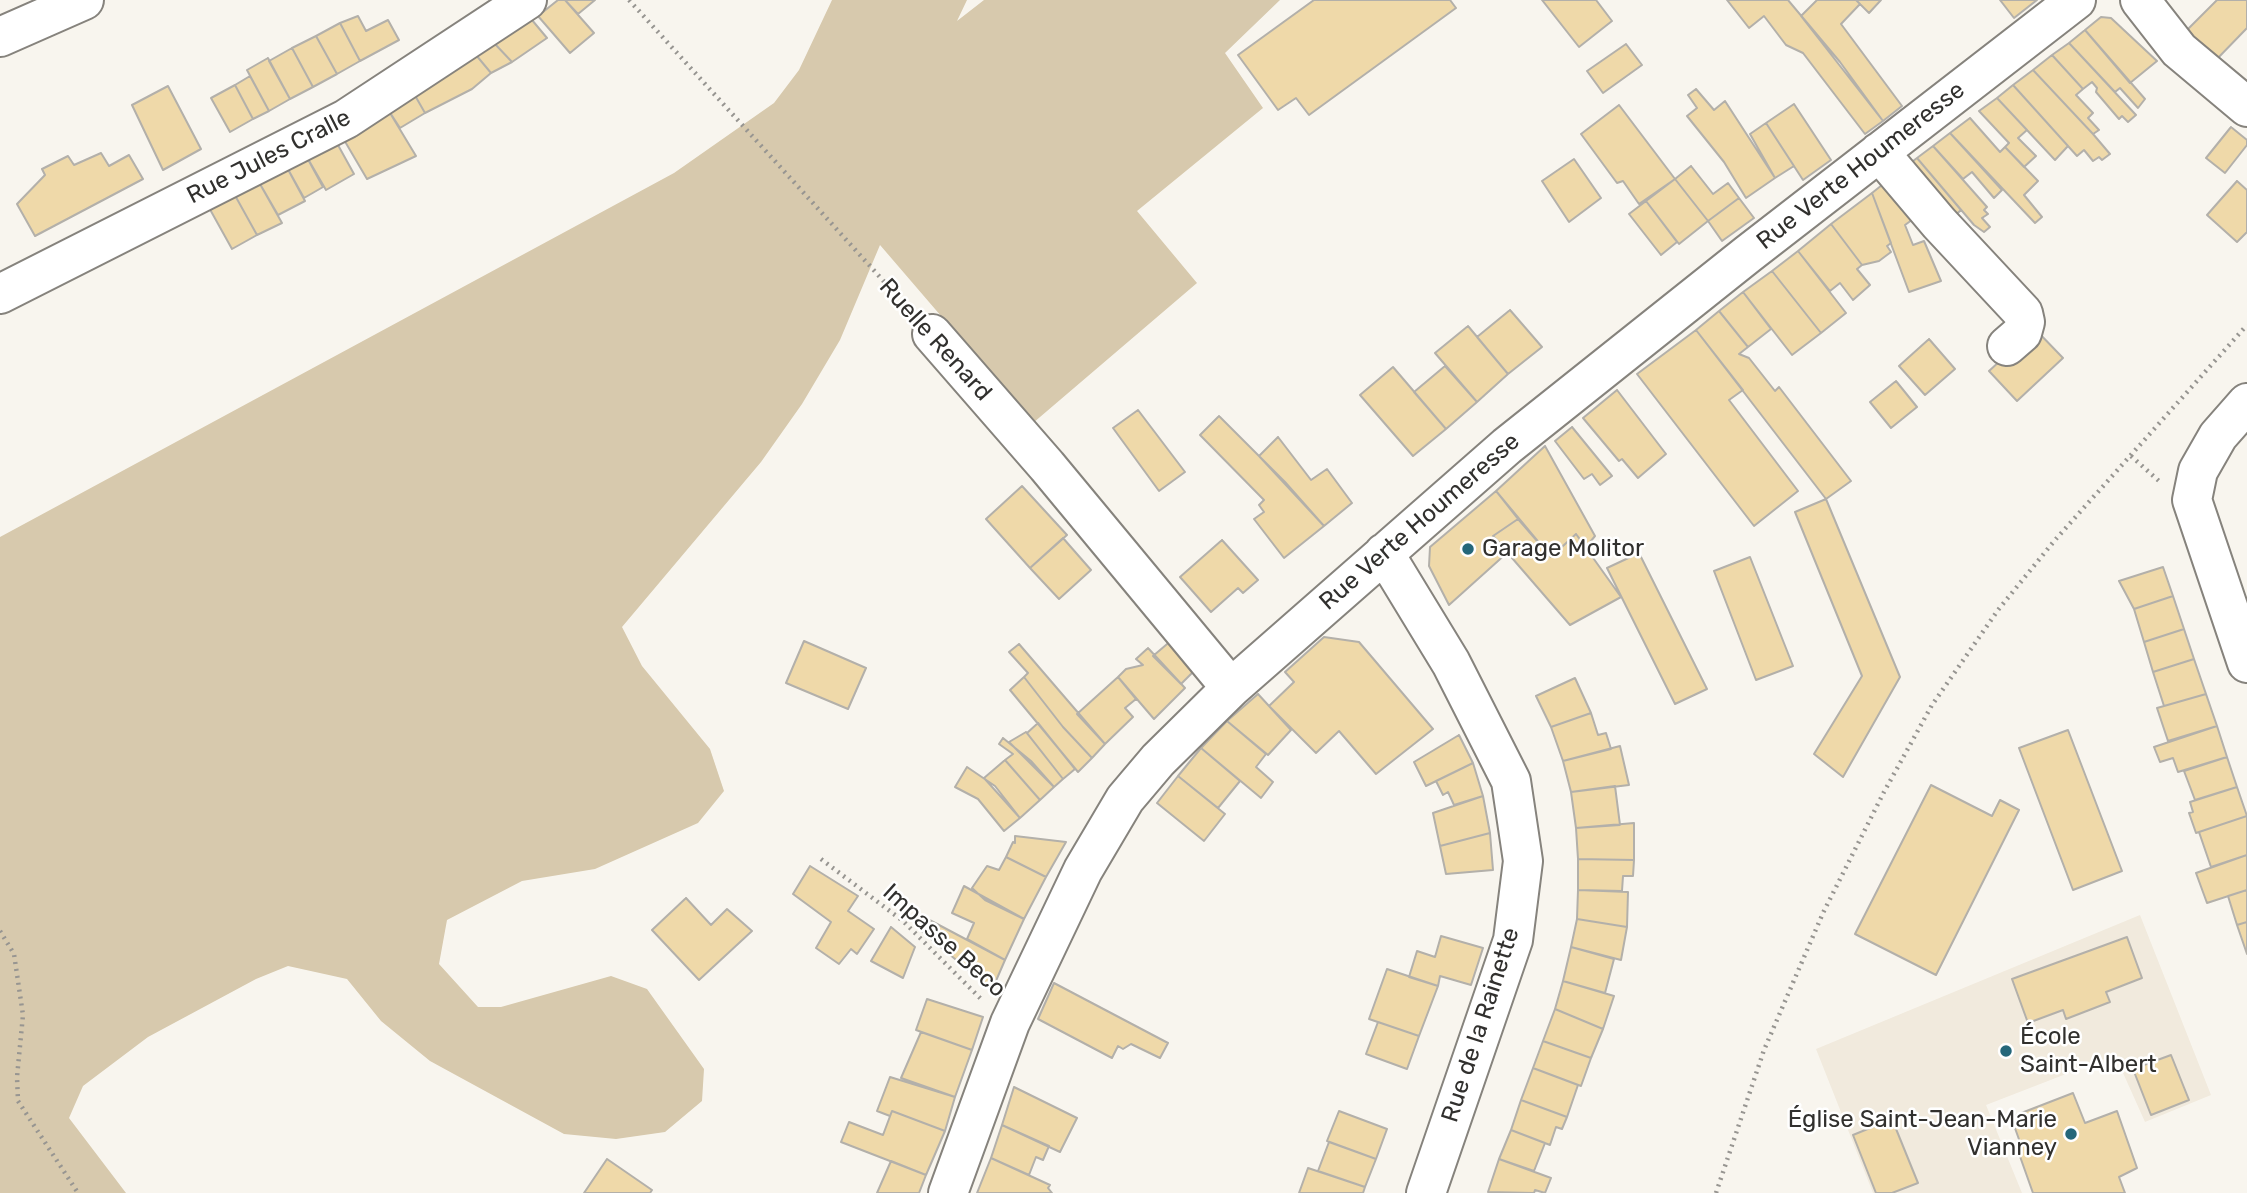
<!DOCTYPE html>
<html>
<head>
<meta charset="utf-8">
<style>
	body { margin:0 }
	canvas { display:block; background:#f8f5ee }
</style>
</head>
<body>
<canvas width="2247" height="1193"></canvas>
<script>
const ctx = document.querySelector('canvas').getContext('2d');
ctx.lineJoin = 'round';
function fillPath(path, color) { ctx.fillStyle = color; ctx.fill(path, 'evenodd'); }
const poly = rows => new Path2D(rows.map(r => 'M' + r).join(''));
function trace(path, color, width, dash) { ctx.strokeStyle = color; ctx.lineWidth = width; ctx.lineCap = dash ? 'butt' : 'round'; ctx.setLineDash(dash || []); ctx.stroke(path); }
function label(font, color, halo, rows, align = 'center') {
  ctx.font = font + ' Rubik,sans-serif'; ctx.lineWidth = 5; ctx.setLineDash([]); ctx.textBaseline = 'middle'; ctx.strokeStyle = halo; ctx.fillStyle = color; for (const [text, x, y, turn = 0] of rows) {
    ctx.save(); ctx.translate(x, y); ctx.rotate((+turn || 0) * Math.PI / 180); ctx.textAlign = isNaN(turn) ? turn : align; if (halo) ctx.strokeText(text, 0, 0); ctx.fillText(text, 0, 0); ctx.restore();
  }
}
fillPath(poly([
	[2140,915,2211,1095,2145,1122,2115,1055,1986,1105,2022,1193,1873,1193,1816,1049]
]), '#f1eadd');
fillPath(poly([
	[832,0,967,0,957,21,984,0,1280,0,1225,53,1263,108,1137,211,1197,283,1033,423,880,245,840,340,802,404,761,462,622,627,642,666,710,749,724,791,698,823,595,869,522,881,447,920,439,964,478,1007,501,1007,611,976,647,989,704,1069,702,1101,665,1132,616,1139,564,1134,430,1061,381,1021,347,979,288,966,256,979,148,1037,83,1086,69,1118,126,1193,0,1193,0,537,674,173,774,103,799,70]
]), '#d7c9ad');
const building = poly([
	[558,0,565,0,594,33,570,53,538,16,558,0],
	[565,0,595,0,578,14,565,0],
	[1314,0,1450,0,1456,8,1309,115,1296,98,1278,110,1238,55,1314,0],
	[1542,0,1596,0,1612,21,1579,47,1542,0],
	[1727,0,1788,0,1840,62,1883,121,1865,134,1803,53,1786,45,1764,16,1749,28,1727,0],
	[1817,0,1856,0,1860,4,1841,24,1902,106,1883,121,1801,16,1817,0],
	[1856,0,1881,0,1869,13,1856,0],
	[2000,0,2037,0,2014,18,2000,0],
	[2217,0,2247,0,2247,28,2216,60,2187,30,2217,0],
	[358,16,366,31,388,20,399,40,360,61,340,23,358,16],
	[2101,17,2111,18,2157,61,2130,83,2085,30,2101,17],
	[532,20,547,38,512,62,495,44,532,20],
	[340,23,360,61,337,74,316,36,340,23],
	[2085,30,2145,99,2138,108,2120,88,2115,92,2069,43,2085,30],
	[316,36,337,74,313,87,292,48,316,36],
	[2069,43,2136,115,2128,122,2122,116,2119,119,2096,92,2097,88,2092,82,2083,89,2052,55,2069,43],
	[495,44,512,62,491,73,476,55,495,44],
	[1626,44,1642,65,1603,93,1587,71,1626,44],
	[292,48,313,87,290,99,269,61,292,48],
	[476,55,491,73,472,89,425,113,413,92,476,55],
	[2052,55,2083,89,2076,95,2093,113,2088,118,2099,130,2093,134,2033,70,2052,55],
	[268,58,290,99,269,111,247,70,268,58],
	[2033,70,2093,134,2110,154,2102,160,2099,157,2093,161,2084,150,2077,156,2013,85,2033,70],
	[250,76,269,111,253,119,235,85,250,76],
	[235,85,253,119,230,132,211,98,235,85],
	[2013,85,2068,146,2055,160,1997,98,2013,85],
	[168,86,201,149,163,170,132,105,168,86],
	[1696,89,1714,110,1725,101,1775,178,1746,198,1724,162,1687,116,1697,108,1688,95,1696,89],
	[413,92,425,113,400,128,387,108,413,92],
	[1997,98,2027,130,2018,138,2036,156,2024,167,2005,147,2009,143,1979,111,1997,98],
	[1794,104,1831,160,1803,180,1766,123,1794,104],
	[1619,105,1675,179,1639,204,1623,181,1617,183,1581,134,1619,105],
	[387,108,416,156,367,179,340,133,387,108],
	[1970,118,2000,152,2005,147,2038,181,2024,195,2042,217,2035,223,1950,133,1970,118],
	[1766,123,1794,166,1775,178,1750,134,1766,123],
	[2231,127,2247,140,2247,145,2225,173,2206,158,2231,127],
	[1950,133,2002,190,1994,198,1972,172,1963,179,1933,146,1950,133],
	[333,136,354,174,326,190,304,152,333,136],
	[1933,146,1987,207,1984,210,1988,214,1982,218,1990,227,1984,232,1974,225,1917,158,1933,146],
	[304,152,323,187,304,198,284,162,304,152],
	[101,153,109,166,129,155,143,179,35,236,17,204,45,175,42,169,68,156,74,165,101,153],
	[1917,158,1961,210,1950,220,1900,171,1917,158],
	[1574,159,1601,198,1569,222,1542,181,1574,159],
	[284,162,305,201,278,215,256,177,284,162],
	[1691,166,1713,194,1728,183,1739,198,1708,221,1675,179,1691,166],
	[256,177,282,223,257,235,232,190,256,177],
	[1892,177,1920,214,1905,225,1913,245,1924,241,1941,281,1909,292,1872,193,1892,177],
	[1675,179,1708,221,1679,244,1646,201,1675,179],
	[2237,181,2247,190,2247,232,2237,242,2207,215,2237,181],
	[232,190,257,235,232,249,207,204,232,190],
	[1872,193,1891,243,1887,246,1891,252,1879,261,1862,265,1831,224,1872,193],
	[1739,198,1754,218,1722,241,1708,221,1739,198],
	[1646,201,1677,242,1661,255,1629,214,1646,201],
	[1831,224,1862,265,1857,269,1870,285,1853,300,1840,283,1830,291,1798,251,1831,224],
	[1798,251,1846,313,1821,333,1772,271,1798,251],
	[1772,271,1821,333,1792,355,1743,292,1772,271],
	[1743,292,1771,329,1748,347,1719,311,1743,292],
	[1510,310,1542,347,1508,374,1477,337,1510,310],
	[1719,311,1748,347,1739,354,1749,358,1775,391,1779,387,1851,481,1826,499,1696,330,1719,311],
	[1468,326,1508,374,1477,402,1435,353,1468,326],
	[2035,329,2063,358,2017,401,1989,371,2035,329],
	[1696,330,1743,390,1729,400,1798,491,1754,526,1637,374,1696,330],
	[1929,339,1955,369,1925,395,1899,366,1929,339],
	[1445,366,1477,402,1446,429,1414,392,1445,366],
	[1393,367,1446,429,1413,456,1360,395,1393,367],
	[1896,381,1917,407,1891,428,1870,402,1896,381],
	[1617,390,1666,454,1638,478,1622,459,1619,461,1583,418,1617,390],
	[1138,410,1185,472,1159,491,1113,428,1138,410],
	[1219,416,1285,482,1324,526,1284,558,1254,519,1264,512,1259,505,1264,500,1200,435,1219,416],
	[1572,427,1612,476,1600,485,1592,474,1584,479,1555,441,1572,427],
	[1278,437,1311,480,1327,469,1352,503,1324,526,1259,456,1278,437],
	[1545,446,1595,536,1586,547,1576,534,1551,557,1496,491,1545,446],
	[1022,486,1067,535,1030,568,986,519,1022,486],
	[1496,491,1518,519,1493,536,1508,552,1449,605,1429,566,1430,547,1496,491],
	[1826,499,1900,677,1843,777,1814,754,1862,676,1795,512,1826,499],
	[1518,519,1551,557,1576,534,1621,597,1570,625,1493,536,1518,519],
	[1063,538,1091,570,1059,599,1030,568,1063,538],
	[1222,540,1258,580,1243,593,1238,588,1211,612,1180,577,1222,540],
	[1639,553,1707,689,1675,704,1607,568,1639,553],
	[1750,557,1793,666,1756,680,1714,571,1750,557],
	[2163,567,2173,596,2134,609,2119,581,2163,567],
	[2173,596,2184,629,2144,642,2134,609,2173,596],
	[2184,629,2194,659,2153,672,2144,642,2184,629],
	[1324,637,1359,642,1433,729,1376,774,1339,731,1316,753,1269,706,1294,682,1285,672,1324,637],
	[1173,639,1195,670,1181,684,1153,656,1173,639],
	[804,641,866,668,848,709,786,683,804,641],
	[1019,644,1105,744,1092,758,1063,727,1024,677,1028,673,1009,652,1019,644],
	[1148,648,1185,688,1154,719,1118,677,1126,669,1143,665,1136,659,1148,648],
	[2194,659,2206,694,2164,706,2153,672,2194,659],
	[1024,677,1063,727,1092,758,1078,772,1010,690,1024,677],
	[1118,677,1136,699,1125,708,1133,717,1105,744,1077,714,1118,677],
	[1575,678,1591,713,1551,727,1536,696,1575,678],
	[1258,694,1291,730,1268,755,1227,721,1258,694],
	[2206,694,2217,726,2168,741,2157,708,2206,694],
	[1591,713,1598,735,1606,733,1611,749,1563,761,1551,727,1591,713],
	[1227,721,1266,754,1256,767,1273,782,1261,798,1201,748,1227,721],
	[1038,723,1075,769,1063,779,1027,733,1038,723],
	[2217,726,2227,757,2178,772,2173,758,2160,762,2154,747,2217,726],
	[2068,730,2122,871,2073,890,2019,748,2068,730],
	[1026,732,1063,779,1054,787,1009,742,1026,732],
	[1459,735,1473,763,1426,786,1414,762,1459,735],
	[1003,738,1031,761,1054,787,1040,800,1005,760,1013,754,999,744,1003,738],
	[1620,746,1629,785,1571,792,1563,761,1620,746],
	[1201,748,1240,781,1218,808,1178,776,1201,748],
	[2227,757,2237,787,2195,800,2184,771,2227,757],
	[1005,760,1040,800,1020,818,984,778,1005,760],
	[1473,763,1483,796,1454,805,1448,792,1443,795,1436,781,1473,763],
	[967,767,995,786,1020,818,1004,831,978,799,955,787,967,767],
	[1178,776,1225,814,1204,841,1157,803,1178,776],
	[1931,785,1992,816,2000,800,2019,810,1936,975,1855,934,1931,785],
	[1615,786,1620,825,1576,828,1571,792,1615,786],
	[2237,787,2247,816,2196,833,2189,813,2193,812,2190,802,2237,787],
	[1483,796,1490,833,1440,846,1433,813,1483,796],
	[2247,816,2247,855,2211,867,2199,832,2247,816],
	[1634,823,1634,860,1578,859,1576,828,1634,823],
	[1490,833,1493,870,1446,874,1440,846,1490,833],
	[1015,836,1066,842,1046,877,1006,857,1013,842,1015,843,1015,836],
	[2247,855,2247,890,2207,903,2196,873,2247,855],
	[1006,857,1046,877,1024,919,985,900,972,888,987,866,999,870,1006,857],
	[1578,859,1634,860,1633,876,1623,876,1622,891,1578,890,1578,859],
	[810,866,858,896,848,911,874,929,857,954,851,949,839,964,816,948,831,922,793,894,810,866],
	[964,886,1024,919,1005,960,967,939,974,923,952,913,964,886],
	[1578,890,1628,892,1627,927,1577,919,1578,890],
	[2247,890,2247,922,2237,925,2228,896,2247,890],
	[686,898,711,925,727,909,752,931,699,980,652,930,686,898],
	[922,916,1005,960,992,990,918,928,922,916],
	[1577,919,1627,927,1621,960,1571,947,1577,919],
	[2247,922,2247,954,2237,925,2247,922],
	[891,927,915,947,903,978,871,961,891,927],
	[1441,936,1483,948,1471,985,1440,976,1438,986,1409,977,1417,951,1435,957,1441,936],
	[2127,937,2142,978,2106,992,2110,1002,2066,1019,2063,1010,2028,1023,2012,979,2127,937],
	[1571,947,1614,959,1605,993,1563,981,1571,947],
	[1387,969,1438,986,1419,1036,1369,1019,1387,969],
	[1563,981,1614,996,1603,1029,1555,1009,1563,981],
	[1054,983,1168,1043,1160,1058,1131,1044,1123,1049,1118,1046,1112,1058,1038,1019,1054,983],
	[927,999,983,1017,972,1050,916,1030,927,999],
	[1555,1009,1603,1029,1591,1058,1543,1041,1555,1009],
	[1378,1022,1419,1036,1407,1069,1366,1054,1378,1022],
	[921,1032,972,1050,955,1097,901,1078,921,1032],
	[1543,1041,1591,1058,1581,1086,1533,1068,1543,1041],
	[2171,1055,2189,1100,2151,1115,2133,1069,2171,1055],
	[1533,1068,1578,1085,1567,1117,1521,1100,1533,1068],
	[890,1077,955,1097,945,1131,892,1111,890,1116,877,1111,890,1077],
	[1014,1087,1077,1118,1060,1152,1002,1125,1014,1087],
	[2073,1093,2085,1123,2117,1111,2137,1168,2119,1177,2125,1193,2033,1193,2017,1148,2021,1145,2011,1117,2073,1093],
	[1521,1100,1567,1117,1562,1129,1556,1127,1550,1145,1511,1130,1521,1100],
	[892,1111,945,1131,926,1175,841,1142,849,1122,883,1135,892,1111],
	[1339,1111,1387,1129,1376,1159,1327,1141,1339,1111],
	[1892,1119,1918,1183,1892,1193,1876,1193,1853,1135,1892,1119],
	[1002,1125,1049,1146,1043,1160,1036,1157,1029,1175,991,1158,1002,1125],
	[1511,1130,1545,1143,1534,1171,1499,1159,1511,1130],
	[1329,1142,1376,1159,1365,1187,1318,1171,1329,1142],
	[991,1158,1050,1185,1048,1188,1052,1193,977,1193,991,1158],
	[607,1159,652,1190,650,1193,584,1193,607,1159],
	[1499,1159,1551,1178,1545,1193,1535,1190,1534,1193,1488,1192,1499,1159],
	[891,1161,926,1175,919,1193,877,1193,891,1161],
	[1308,1168,1365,1187,1363,1193,1299,1193,1308,1168]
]);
fillPath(building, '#efd9a9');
trace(building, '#b3b0aa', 2);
const minor = poly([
	[2140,0,2179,50,2247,107],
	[0,37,84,0],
	[1879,152,1939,223,2023,313,2025,322,2022,333,2007,346],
	[0,294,346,119,527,0],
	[932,334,1047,466,1231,688],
	[2247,403,2218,436,2198,471,2192,500,2247,663],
	[1384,553,1451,663,1511,781,1523,861,1513,940,1426,1193],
	[948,1193,1010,1023,1083,870,1125,799,1158,760,1231,688,1507,446,1748,254,2076,0]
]);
trace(minor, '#86837d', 42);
trace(poly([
	[629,0,908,308],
	[2131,456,2159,481],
	[821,859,903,921,982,1000],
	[0,931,14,954,23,1015,17,1077,18,1101,78,1193],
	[1716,1193,1764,1050,1823,913,1884,792,1932,705,1998,610,2055,540,2247,325]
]), '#979591', 4.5, [2, 5]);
trace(minor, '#fff', 38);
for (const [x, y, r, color] of [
	[1468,549,7,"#25677a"],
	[2006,1051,7,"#25677a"],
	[2071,1134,7,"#25677a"]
]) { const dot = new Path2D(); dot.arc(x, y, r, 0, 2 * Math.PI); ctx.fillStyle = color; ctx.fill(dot); trace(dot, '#fff', 2.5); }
label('24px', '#31302e', '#fff', [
	["Rue Jules Cralle",269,157,-27],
	["Rue Verte Houmeresse",1861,166,-38],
	["Ruelle Renard",935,340,48],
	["Rue Verte Houmeresse",1420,522,-41],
	["Impasse Beco",944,941,42],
	["Rue de la Rainette",1481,1025,-72]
]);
label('24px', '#31302e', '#fff', [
	["Garage Molitor",1482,549],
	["École",2020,1037],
	["Saint-Albert",2020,1065],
	["Église Saint-Jean-Marie",2057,1120,"right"],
	["Vianney",2057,1148,"right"]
], 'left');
</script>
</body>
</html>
